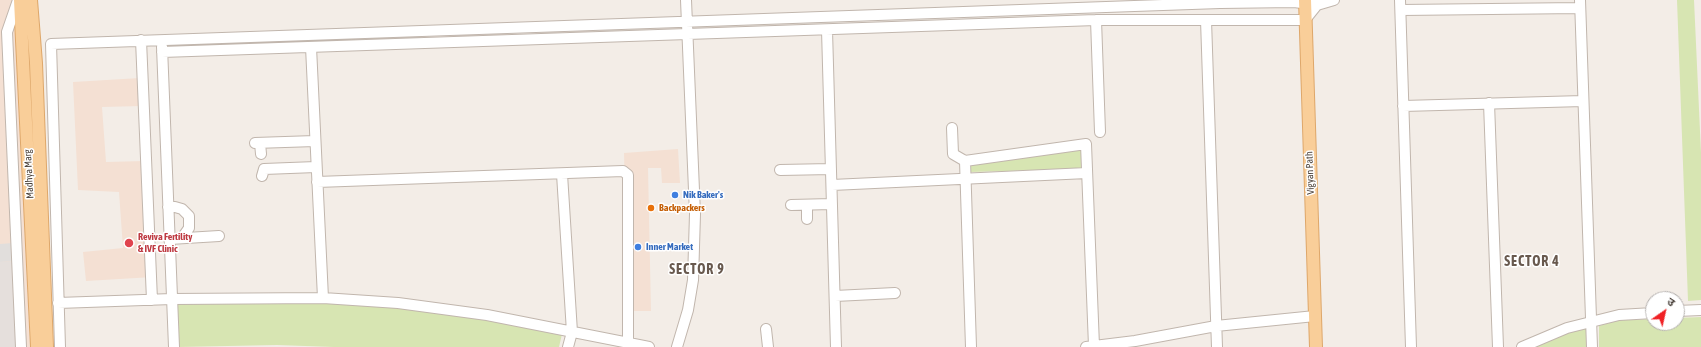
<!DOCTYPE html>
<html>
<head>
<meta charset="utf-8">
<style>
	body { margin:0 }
	#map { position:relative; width:1701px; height:347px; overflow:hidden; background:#f3ede7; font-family:"Asap Condensed","Noto Sans Devanagari",sans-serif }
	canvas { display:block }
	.north { position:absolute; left:1645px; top:291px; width:40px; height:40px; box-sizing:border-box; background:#fff; border:1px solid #b5b1af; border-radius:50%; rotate:34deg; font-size:11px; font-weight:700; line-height:16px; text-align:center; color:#463d36 }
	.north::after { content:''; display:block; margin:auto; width:14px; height:18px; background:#f02125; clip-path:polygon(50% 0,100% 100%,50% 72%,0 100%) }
</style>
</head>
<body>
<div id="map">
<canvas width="1701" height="347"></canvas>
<div class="north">उ</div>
</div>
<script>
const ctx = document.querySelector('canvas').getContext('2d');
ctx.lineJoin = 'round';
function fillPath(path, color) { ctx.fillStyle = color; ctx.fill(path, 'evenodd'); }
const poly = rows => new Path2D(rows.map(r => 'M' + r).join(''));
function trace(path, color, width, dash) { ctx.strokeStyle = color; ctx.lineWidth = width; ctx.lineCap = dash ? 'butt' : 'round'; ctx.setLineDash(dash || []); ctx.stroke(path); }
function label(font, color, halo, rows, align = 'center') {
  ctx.font = font + ' "Asap Condensed",sans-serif'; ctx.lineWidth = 3; ctx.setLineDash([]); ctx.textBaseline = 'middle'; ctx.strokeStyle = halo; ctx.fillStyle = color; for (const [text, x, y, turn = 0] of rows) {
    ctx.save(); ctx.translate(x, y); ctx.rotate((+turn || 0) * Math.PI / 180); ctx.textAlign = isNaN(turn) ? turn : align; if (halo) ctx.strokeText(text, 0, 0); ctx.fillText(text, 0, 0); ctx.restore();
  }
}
fillPath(poly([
	[0,0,12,0,17,55,30,347,0,347],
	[140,78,142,106,102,107,106,162,144,161,153,277,86,281,83,252,123,248,119,192,78,190,73,82],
	[678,149,680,183,662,183,661,168,648,168,651,311,628,311,624,153]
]), '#f4e0d3');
fillPath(poly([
	[14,261,17,347,0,347,0,262]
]), '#e5dfdc');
fillPath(poly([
	[1677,0,1694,0,1701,153,1701,300,1688,301],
	[1081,148,1082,169,970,172,971,163],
	[324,302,399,307,488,319,562,334,559,347,334,347,277,345,178,347,177,303],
	[1701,317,1701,347,1599,347,1599,326,1620,320,1653,319,1653,323,1677,323,1677,318],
	[1587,328,1587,347,1530,347,1571,330]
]), '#d7e5b2');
fillPath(poly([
	[13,243,14,261,0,262,0,244]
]), '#e1dedc');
const minor = poly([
	[18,0,7,32,21,347],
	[1400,0,1411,347],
	[1580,0,1592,347],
	[1401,10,1580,8],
	[1096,20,1100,132],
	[1206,20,1217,347],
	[827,30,836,347],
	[141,40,152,300],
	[162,47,174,347],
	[311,47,323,298],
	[162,52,1096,20,1305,20,1317,5],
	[1489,103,1498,347],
	[1403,106,1583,101],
	[952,128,953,154,965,161],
	[255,143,315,141],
	[260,143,261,154],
	[780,170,831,169],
	[562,174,572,332,568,347],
	[262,176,264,169,316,167],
	[317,182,623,171,628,175,628,343],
	[832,185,1087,173],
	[791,205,832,204],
	[807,205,807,219],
	[168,207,175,207,182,209,189,216,189,228,182,238],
	[170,239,219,236],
	[835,296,895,293],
	[58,303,172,299,323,298,398,303,487,315,649,347],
	[1677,311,1701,310],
	[766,329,768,347],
	[60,347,51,44,1220,3,1294,2,1317,5,1334,0],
	[677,347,688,310,693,280,695,214,686,0],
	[971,347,965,161,1086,144,1094,346],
	[1086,347,1135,341,1216,326,1315,316],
	[1522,347,1567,328,1619,315,1653,313]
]);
const major = poly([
	[20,0,37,347],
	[31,0,36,63,47,347],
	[1305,0,1316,347]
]);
trace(minor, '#c1b6ad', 12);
trace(major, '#dea76a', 14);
trace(minor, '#fff', 10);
trace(major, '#f9ce99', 12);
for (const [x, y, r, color] of [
	[675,195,4,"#3f7fe0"],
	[651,208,4,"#e8710a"],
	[129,243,5,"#e0444e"],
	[638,247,4,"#3f7fe0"]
]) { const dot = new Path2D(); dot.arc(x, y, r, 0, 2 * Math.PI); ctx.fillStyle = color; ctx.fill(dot); trace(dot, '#fff', 1.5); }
label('10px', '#463d36', '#fff', [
	["Vigyan Path",1310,173,-92],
	["Madhya Marg",29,174,-93]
]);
label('bold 10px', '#366cbe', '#fff', [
	["Nik Baker's",683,195],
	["Inner Market",646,247]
], 'left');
label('bold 10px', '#c56008', '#fff', [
	["Backpackers",659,208]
], 'left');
label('bold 10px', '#be3a42', '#fff', [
	["Reviva Fertility",138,237],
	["& IVF Clinic",138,249]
], 'left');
ctx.letterSpacing = '1px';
label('bold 14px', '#68594e', '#fff', [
	["SECTOR 4",1532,262],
	["SECTOR 9",697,270]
]);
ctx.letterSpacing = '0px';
</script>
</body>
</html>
